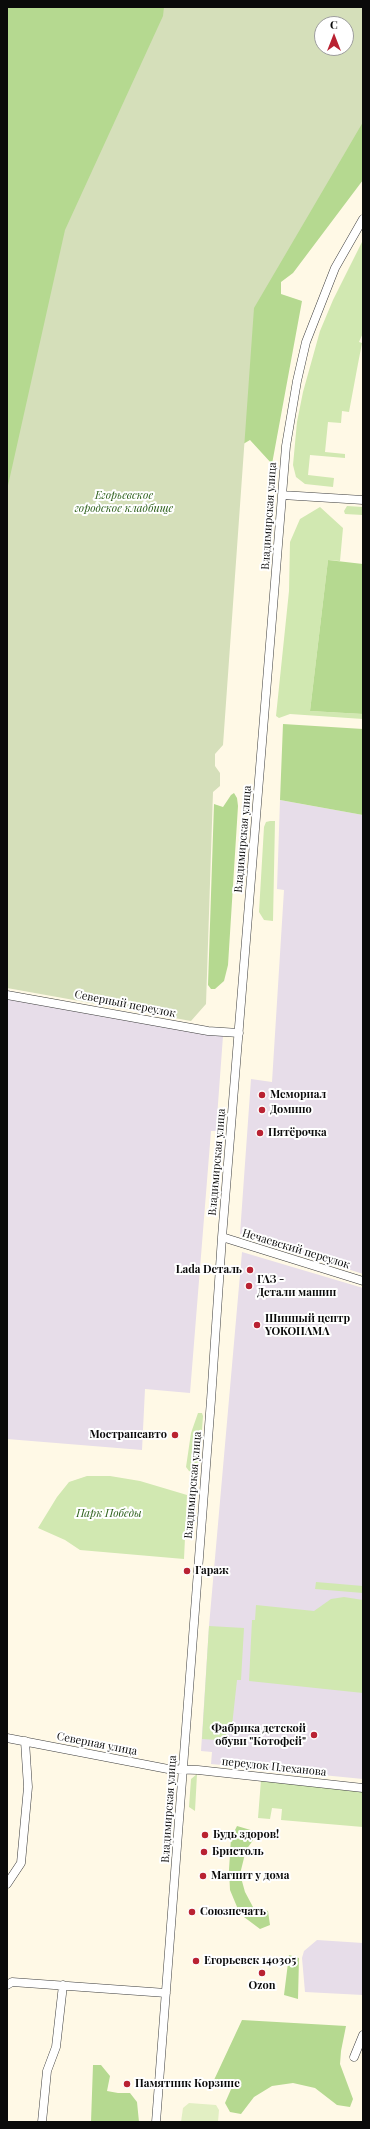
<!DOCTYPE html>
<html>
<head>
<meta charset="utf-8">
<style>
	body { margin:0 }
	#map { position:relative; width:370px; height:2129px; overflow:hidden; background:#fff9e6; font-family:"Playfair Display",serif }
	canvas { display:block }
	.frame { position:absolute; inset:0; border:8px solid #0a0a0a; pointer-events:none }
	.north { position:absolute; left:314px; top:16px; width:40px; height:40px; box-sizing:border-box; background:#fff; border:1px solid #9d9d9d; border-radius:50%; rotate:0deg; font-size:11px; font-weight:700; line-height:16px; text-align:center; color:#0a0a0a }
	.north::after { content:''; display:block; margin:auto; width:14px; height:18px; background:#b92232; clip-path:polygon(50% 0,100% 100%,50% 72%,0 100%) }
</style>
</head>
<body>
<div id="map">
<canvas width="370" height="2129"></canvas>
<div class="frame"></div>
<div class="north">С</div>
</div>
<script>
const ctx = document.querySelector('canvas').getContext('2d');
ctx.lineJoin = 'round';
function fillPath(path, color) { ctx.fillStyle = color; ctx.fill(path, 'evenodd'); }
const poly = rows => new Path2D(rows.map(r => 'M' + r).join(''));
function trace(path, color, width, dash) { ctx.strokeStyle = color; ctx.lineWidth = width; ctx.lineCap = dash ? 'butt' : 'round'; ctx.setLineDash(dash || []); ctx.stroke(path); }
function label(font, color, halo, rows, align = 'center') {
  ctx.font = font + ' "Playfair Display",serif'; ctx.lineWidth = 4; ctx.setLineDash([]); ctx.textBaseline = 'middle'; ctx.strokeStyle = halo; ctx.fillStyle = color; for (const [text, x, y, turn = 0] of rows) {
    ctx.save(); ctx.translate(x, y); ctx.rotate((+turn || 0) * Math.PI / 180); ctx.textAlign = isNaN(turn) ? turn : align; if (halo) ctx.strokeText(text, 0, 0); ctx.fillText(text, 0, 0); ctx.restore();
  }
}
fillPath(poly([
	[280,800,363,815,363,1274,240,1234,251,1079,272,1082,284,890,277,889],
	[7,999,223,1036,216,1131,211,1131,190,1393,145,1389,142,1450,7,1439],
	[242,1252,363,1288,363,1779,211,1764,212,1752,201,1751,209,1626],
	[317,1940,363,1943,363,1995,305,1992,302,1958,304,1951]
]), '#e7dde9');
fillPath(poly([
	[363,240,363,333,359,342,362,343,357,369,349,412,342,411,341,423,328,422,325,452,345,454,345,458,310,455,308,475,334,478,333,487,305,484,296,477,293,465,297,422,303,392,320,331,333,300],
	[347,506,363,507,363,515,345,514,344,511],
	[320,507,343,528,340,561,328,560,310,711,363,714,363,719,290,714,279,718,276,716,289,591,290,542,300,519],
	[270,821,275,821,273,921,264,920,259,912,264,827,266,822],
	[198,1413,202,1413,203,1416,199,1472,197,1474,189,1471,186,1467,191,1433],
	[87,1476,110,1476,140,1481,187,1495,184,1559,80,1550,65,1540,38,1528,57,1497,69,1482],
	[316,1582,363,1586,363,1593,315,1589],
	[344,1597,363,1600,363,1693,249,1681,252,1620,255,1620,256,1605,314,1611,331,1599],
	[209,1626,244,1628,241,1680,237,1680,232,1726,226,1737,218,1740,202,1739],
	[197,1774,195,1811,189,1807,191,1779],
	[261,1780,363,1792,363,1827,281,1820,282,1809,272,1808,270,1819,258,1818]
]), '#d1e8b1');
fillPath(poly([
	[7,7,363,7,363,180,293,273,281,282,281,294,302,301,272,464,250,440,233,450,7,659],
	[322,24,346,24,346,48,322,48],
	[328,560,363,564,363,714,310,711],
	[283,724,363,729,363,815,280,800],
	[234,793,237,798,238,806,228,965,224,981,215,989,211,989,208,985,214,804,223,807,231,795],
	[237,1826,254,1831,256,1836,246,1850,240,1874,245,1892,253,1907,268,1911,270,1925,260,1929,240,1914,230,1890,229,1870,231,1838],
	[289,1955,299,1958,298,1999,284,1995],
	[242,2020,346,2026,341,2051,340,2064,353,2099,350,2107,337,2105,315,2088,293,2083,272,2086,254,2097,241,2114,230,2112,225,2103,232,2087,214,2080],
	[93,2065,101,2065,110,2076,107,2091,118,2093,130,2093,137,2102,139,2122,91,2122]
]), '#b5d990');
fillPath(poly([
	[164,7,363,7,363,122,254,308,223,745,215,754,215,766,220,773,220,786,213,792,206,1004,191,1021,7,988,7,490,65,230,163,16],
	[322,24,346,24,346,48,322,48]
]), '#d5dfba');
fillPath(poly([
	[189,2103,216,2105,219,2110,218,2122,181,2122,183,2108]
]), '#e2efc3');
const minor = poly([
	[282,495,363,500],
	[7,995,208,1031,239,1033],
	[222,1237,363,1281],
	[7,1738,168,1769,198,1770,363,1788],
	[7,1884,21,1863,28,1787,25,1741],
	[7,1985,12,1982,166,1993],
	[354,2057,363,2035],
	[42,2122,47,2071,56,2047,63,1985],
	[156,2122,211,1400,222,1237,286,446,297,381,306,342,335,268,363,219]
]);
trace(minor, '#3d3d3d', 9);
trace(minor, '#fff', 8);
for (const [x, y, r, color] of [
	[262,1095,4,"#b92232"],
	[262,1110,4,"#b92232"],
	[260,1133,4,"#b92232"],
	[250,1270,4,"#b92232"],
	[249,1286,4,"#b92232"],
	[257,1325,4,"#b92232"],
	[175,1435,4,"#b92232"],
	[187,1571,4,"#b92232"],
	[314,1735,4,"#b92232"],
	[205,1835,4,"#b92232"],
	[204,1852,4,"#b92232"],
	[203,1876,4,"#b92232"],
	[192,1912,4,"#b92232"],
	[196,1961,4,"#b92232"],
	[262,1973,4,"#b92232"],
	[127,2084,4,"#b92232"]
]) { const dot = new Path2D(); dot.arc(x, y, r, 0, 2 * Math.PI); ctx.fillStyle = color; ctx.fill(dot); trace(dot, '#fff', 1.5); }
label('italic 11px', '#2d601b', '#fff', [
	["Егорьевское",124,496],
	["городское кладбище",124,509],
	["Парк Победы",109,1514]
]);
label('11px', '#0a0a0a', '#fff', [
	["Владимирская улица",269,516,-86],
	["Владимирская улица",243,839,-85],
	["Северный переулок",125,1004,11],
	["Владимирская улица",217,1162,-85],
	["Нечаевский переулок",296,1249,17],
	["Владимирская улица",193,1485,-85],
	["Северная улица",97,1744,11],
	["переулок Плеханова",274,1767,6],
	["Владимирская улица",169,1809,-86]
]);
label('bold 11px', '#0a0a0a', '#fff', [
	["Мемориал",270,1095],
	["Домино",270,1110],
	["Пятёрочка",268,1133],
	["Lada Dеталь",242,1270,"right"],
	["ГАЗ -",257,1280],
	["Детали машин",257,1293],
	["Шинный центр",265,1319],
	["YOKOHAMA",265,1332],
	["Мострансавто",167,1435,"right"],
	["Гараж",195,1571],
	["Фабрика детской",306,1729,"right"],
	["обуви \"Котофей\"",306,1742,"right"],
	["Будь здоров!",213,1835],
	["Бристоль",212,1852],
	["Магнит у дома",211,1876],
	["Союзпечать",200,1912],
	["Егорьевск 140305",204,1961],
	["Ozon",262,1986,"center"],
	["Памятник Корзине",135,2084]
], 'left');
</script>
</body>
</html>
